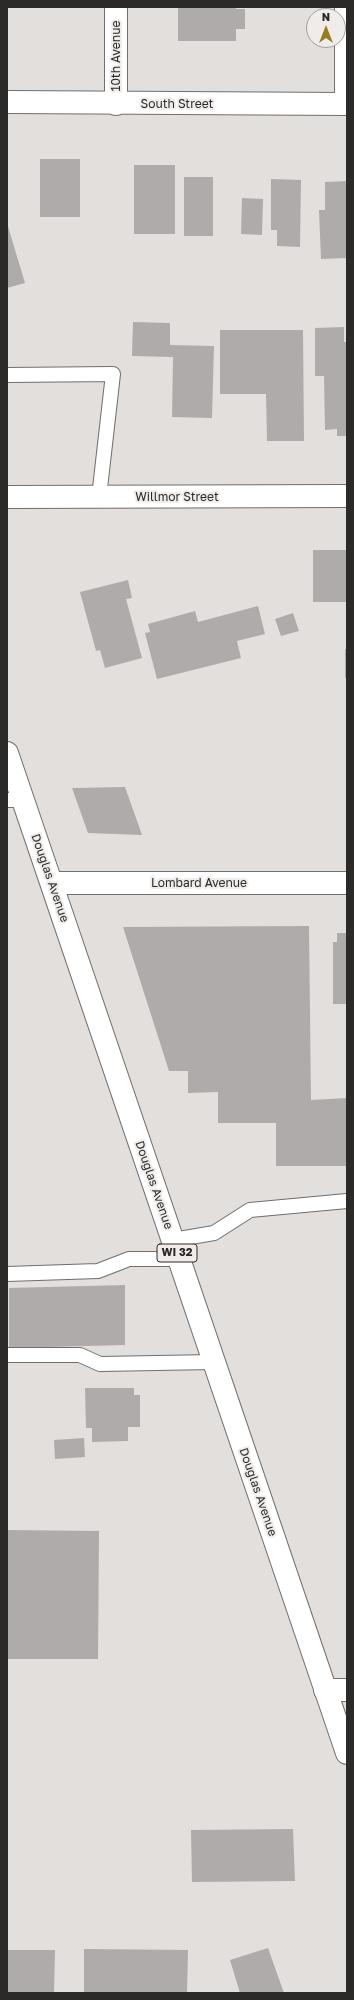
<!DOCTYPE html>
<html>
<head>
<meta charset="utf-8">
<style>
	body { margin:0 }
	#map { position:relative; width:354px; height:2000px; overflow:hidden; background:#e3dfdd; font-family:"Golos Text",sans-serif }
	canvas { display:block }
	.frame { position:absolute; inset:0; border:8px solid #2c2a29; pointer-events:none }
	.north { position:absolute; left:306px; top:8px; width:40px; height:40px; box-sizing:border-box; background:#f0ecea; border:1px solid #a29e9d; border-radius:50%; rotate:0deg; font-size:11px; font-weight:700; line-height:16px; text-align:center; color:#2c2a29 }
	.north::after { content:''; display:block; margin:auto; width:14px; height:18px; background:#977b23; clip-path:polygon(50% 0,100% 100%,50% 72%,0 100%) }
</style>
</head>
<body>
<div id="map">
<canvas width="354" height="2000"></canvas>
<div class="frame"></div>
<div class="north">N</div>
</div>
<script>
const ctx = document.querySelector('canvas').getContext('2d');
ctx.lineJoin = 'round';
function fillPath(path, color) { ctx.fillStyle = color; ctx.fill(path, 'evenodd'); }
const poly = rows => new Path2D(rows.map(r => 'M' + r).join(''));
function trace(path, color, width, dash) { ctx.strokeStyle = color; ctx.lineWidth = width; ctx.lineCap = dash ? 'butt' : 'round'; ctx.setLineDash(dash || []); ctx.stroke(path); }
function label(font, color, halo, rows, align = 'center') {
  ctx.font = font + ' "Golos Text",sans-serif'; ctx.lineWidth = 4; ctx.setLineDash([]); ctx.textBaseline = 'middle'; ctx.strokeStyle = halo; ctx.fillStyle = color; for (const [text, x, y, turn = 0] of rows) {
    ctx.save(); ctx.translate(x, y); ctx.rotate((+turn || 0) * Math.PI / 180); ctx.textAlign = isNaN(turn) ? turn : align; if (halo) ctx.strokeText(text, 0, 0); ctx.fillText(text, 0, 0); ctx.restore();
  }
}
fillPath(poly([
	[178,7,236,7,236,9,245,9,245,29,236,29,236,41,178,41],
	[40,159,80,159,80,217,40,217],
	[134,165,175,165,175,234,134,234],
	[184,177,213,177,213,236,184,236],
	[271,179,301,180,300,247,277,246,277,230,271,230],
	[347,181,347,258,321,259,319,210,325,210,325,182],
	[242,198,263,199,262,235,241,234],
	[7,223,25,283,7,288],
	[133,322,170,323,170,345,214,346,212,418,172,417,173,357,132,356],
	[344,327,344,342,347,342,347,436,337,436,337,429,325,430,324,376,315,376,315,328],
	[220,330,303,330,304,441,267,441,266,394,220,394],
	[313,550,347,550,347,602,313,602],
	[128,580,132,598,126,599,142,658,105,668,100,650,96,651,80,592],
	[258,606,265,634,237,641,241,658,157,679,145,633,150,632,148,624,195,611,198,622],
	[293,613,299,631,281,636,275,619],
	[345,649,347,649,347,678,345,678],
	[125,787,142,835,88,833,72,788],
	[309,926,311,1100,347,1098,347,1166,276,1166,276,1123,218,1123,218,1092,188,1093,188,1071,169,1071,123,927],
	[337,933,347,933,347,1004,333,1004,333,942,337,942],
	[125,1285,125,1345,9,1348,9,1288],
	[85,1388,134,1388,134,1395,140,1395,140,1427,128,1427,128,1441,92,1442,92,1428,86,1428],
	[84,1438,85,1457,55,1459,54,1440],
	[7,1530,99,1531,98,1659,7,1659],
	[293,1829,295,1881,192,1882,191,1830],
	[268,1948,284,1993,240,1993,230,1960],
	[84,1949,188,1950,187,1993,84,1993],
	[7,1950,55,1950,54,1993,7,1993]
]), '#b0abab');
const lane = poly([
	[342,7,342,104],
	[7,375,113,374,99,497],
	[7,800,23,800],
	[173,1240,214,1233,250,1210,347,1201],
	[7,1274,98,1271,129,1259,179,1259],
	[7,1355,80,1355,100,1364,214,1362]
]);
const street = poly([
	[116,7,116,104],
	[7,497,347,496],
	[52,883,347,883],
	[325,1690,347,1690]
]);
const secondary = poly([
	[7,102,347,104]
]);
const primary = poly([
	[7,753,347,1753]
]);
trace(lane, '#716e6b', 16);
trace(street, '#716e6b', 24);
trace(secondary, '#716e6b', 24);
trace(primary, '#716e6b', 24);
trace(lane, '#fff', 14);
trace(street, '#fff', 22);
trace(secondary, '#fff', 22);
trace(primary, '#fff', 22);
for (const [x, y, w] of [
	[177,1253,40]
]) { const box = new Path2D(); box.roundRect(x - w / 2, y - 9, w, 18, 3); ctx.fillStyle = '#f0ecea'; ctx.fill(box); trace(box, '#2c2a29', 1); }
label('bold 11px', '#2c2a29', null, [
	["WI 32",177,1253]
]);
label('12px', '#2c2a29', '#f0ecea', [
	["10th Avenue",116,56,-90],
	["South Street",177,104],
	["Willmor Street",177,497],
	["Douglas Avenue",50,878,71],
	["Lombard Avenue",199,883],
	["Douglas Avenue",154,1185,71],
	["Douglas Avenue",258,1492,71]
]);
</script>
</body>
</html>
